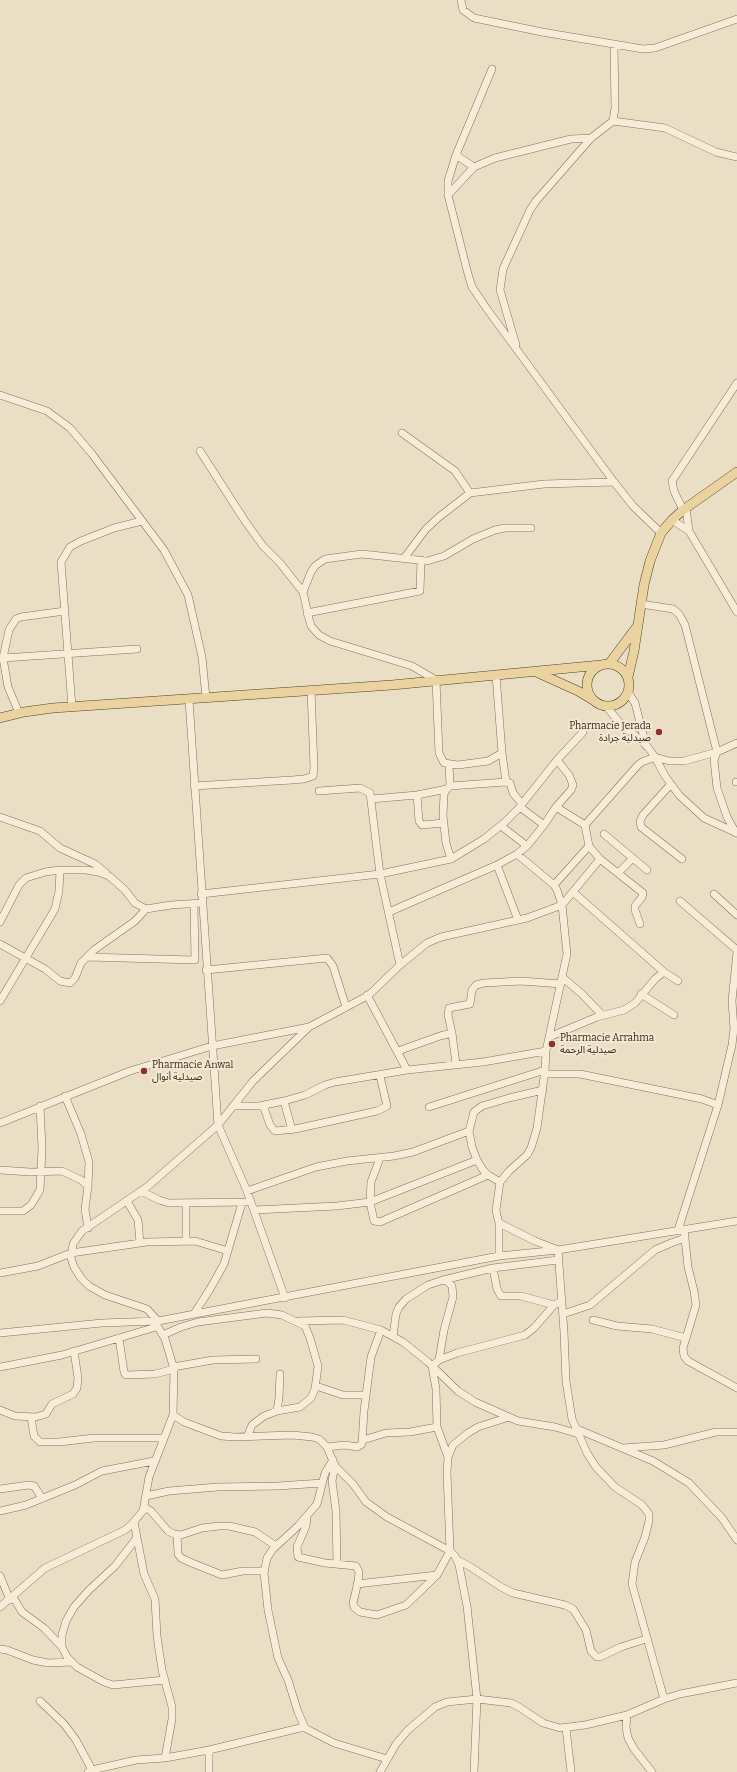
<!DOCTYPE html>
<html>
<head>
<meta charset="utf-8">
<style>
	body { margin:0 }
	canvas { display:block; background:#eadfc4 }
</style>
</head>
<body>
<canvas width="737" height="1772"></canvas>
<script>
const ctx = document.querySelector('canvas').getContext('2d');
ctx.lineJoin = 'round';
const poly = rows => new Path2D(rows.map(r => 'M' + r).join(''));
function trace(path, color, width, dash) { ctx.strokeStyle = color; ctx.lineWidth = width; ctx.lineCap = dash ? 'butt' : 'round'; ctx.setLineDash(dash || []); ctx.stroke(path); }
function label(font, color, halo, rows, align = 'center') {
  ctx.font = font + ' Bitter,"Noto Sans Arabic",serif'; ctx.lineWidth = 4; ctx.setLineDash([]); ctx.textBaseline = 'middle'; ctx.strokeStyle = halo; ctx.fillStyle = color; for (const [text, x, y, turn = 0] of rows) {
    ctx.save(); ctx.translate(x, y); ctx.rotate((+turn || 0) * Math.PI / 180); ctx.textAlign = isNaN(turn) ? turn : align; if (halo) ctx.strokeText(text, 0, 0); ctx.fillText(text, 0, 0); ctx.restore();
  }
}
const minor = poly([
	[461,0,463,10,474,18,542,32,643,49,655,48,737,19],
	[492,69,456,155,448,181,448,195,468,274,472,287,487,309,614,482,633,506,661,533],
	[613,121,665,128,716,152,737,157],
	[456,155,474,167],
	[448,195,474,167,495,158,571,139,591,138],
	[516,345,500,290,503,269,530,210,536,201,591,138,613,121,615,108,614,45],
	[0,395,47,411,70,428,92,454,164,550,188,595,202,657,206,698],
	[402,433,455,471,470,493],
	[200,451,245,521,263,546,280,563,303,592],
	[686,508,689,531],
	[683,510,674,491,672,481,737,383],
	[672,520,689,531,737,612],
	[405,557,426,529,439,517,470,493,544,484,614,482],
	[641,604,673,609,679,614,685,625,717,752,714,760,717,788,727,817,736,833],
	[307,613,420,591,421,560],
	[3,658,137,649],
	[496,675,502,753,488,761,458,765,444,763,439,753,436,680,412,666,330,641,319,635,311,626,309,619,303,592,311,572,315,566,325,559,362,554,427,561,444,556,473,539,495,530,505,528,531,528],
	[628,692,635,703,646,746],
	[189,700,218,1125,247,1191,285,1298],
	[606,706,619,722,647,746,655,757,665,776,679,795,704,818,737,833],
	[72,707,61,562,70,547,81,541,114,528,142,521],
	[19,713,8,687,3,658,9,630,16,619,21,617,65,611],
	[502,753,506,782],
	[449,764,450,786],
	[736,782,737,782],
	[671,784,643,815,640,821,641,827,682,859],
	[194,786,292,780,304,779,313,776,314,768,311,690],
	[447,789,444,794,443,816,446,843,451,859],
	[319,791,360,788,370,793,380,874,400,965],
	[417,795,419,821,422,825,444,823],
	[371,799,417,795,447,789,450,786,506,782,510,783,513,793,522,804,520,807,544,825,556,807,585,825],
	[522,804,557,760,583,732],
	[556,807,571,790,573,785,569,775,557,760],
	[0,817,40,831,60,848,95,864,106,873],
	[501,826,527,846],
	[604,834,647,870],
	[517,854,554,885,557,890,562,905,567,954,546,1051,545,1070,537,1128,531,1148,527,1155,509,1171,500,1182,496,1210,497,1215,499,1223,535,1241,558,1250,564,1332,566,1381,572,1419,587,1453,596,1467,615,1487,642,1505,649,1514,649,1521,645,1537,635,1562,632,1584,664,1699],
	[600,859,643,893,642,897,635,906,635,910,640,924],
	[497,865,518,920],
	[618,873,632,859],
	[554,885,589,846],
	[573,892,664,972],
	[201,894,380,874,451,859,484,839,505,822,520,807],
	[714,894,737,915],
	[680,901,737,950],
	[389,912,497,865,517,854,527,846,544,825],
	[0,922,19,885,26,878,45,872,60,870,86,870,98,872,109,876,125,890,135,903,146,909,171,905,202,903],
	[0,944,45,969,60,981,70,983,75,978,81,963,94,950,135,921,146,909],
	[87,957,195,960,194,904],
	[206,970,327,958,333,966,346,1007],
	[562,977,582,994,602,1015],
	[641,994,674,1015],
	[367,995,407,1070],
	[0,1001,55,909,59,891,60,870],
	[452,1033,456,1064],
	[549,1037,597,1017,624,1010,635,1003,655,979,664,972,678,981],
	[398,1051,440,1036,452,1033,448,1015,449,1008,470,1004,472,990,476,985,484,983,521,981,561,984],
	[545,1074,580,1074,702,1099,718,1105,732,1045,734,1029,732,1001,737,952],
	[65,1096,81,1134,89,1162,88,1186,85,1209,88,1228],
	[284,1101,292,1130],
	[263,1105,270,1125,275,1131,295,1129,377,1111,387,1106,380,1076],
	[233,1106,259,1106,284,1101,305,1095,325,1085,335,1082,407,1070,483,1062,546,1051],
	[429,1107,545,1070],
	[0,1123,130,1071,212,1046,309,1027,369,995,400,965,427,943,441,937,527,918,562,905,600,859,589,846,585,825,638,765,642,762,655,757,669,761,684,761,717,752,737,743],
	[477,1160,370,1202,374,1221,380,1222,488,1175],
	[0,1170,30,1172,62,1171,81,1180,88,1186],
	[500,1182,488,1175,483,1170,477,1160,472,1147,469,1131,474,1112,482,1106,509,1098,543,1090],
	[141,1191,159,1200,169,1203,246,1202],
	[247,1191,316,1167,347,1161,394,1156,413,1152,469,1131],
	[127,1201,138,1220,140,1243],
	[186,1203,186,1240],
	[254,1210,337,1206,370,1202,371,1182,380,1158],
	[0,1211,23,1211,31,1205,40,1190,42,1148,40,1106],
	[499,1223,499,1256],
	[684,1229,688,1267,694,1291,696,1305,683,1348,684,1356,688,1361,737,1388],
	[678,1230,718,1105],
	[493,1268,497,1289,501,1296,521,1296,554,1305],
	[0,1273,38,1266,71,1253,147,1242,195,1241,228,1251],
	[443,1280,493,1268,558,1260],
	[194,1314,210,1289,224,1264,242,1203],
	[563,1314,590,1305,655,1250,671,1243,685,1238],
	[593,1320,617,1326,652,1329,686,1338],
	[298,1321,343,1320,381,1330,403,1342,428,1362,458,1391,475,1402,518,1421,555,1427,579,1434],
	[0,1333,102,1323,158,1321,499,1256,558,1250,737,1221],
	[163,1335,181,1327,198,1322,267,1313,282,1315,305,1326,310,1338,318,1366,315,1389,311,1398,300,1407,277,1411,264,1416,252,1425,247,1437],
	[393,1336,396,1314,399,1307,406,1299,428,1285,443,1280,448,1282,452,1286,453,1297,444,1330,439,1360],
	[119,1338,124,1372,126,1375,155,1374,174,1369],
	[0,1367,62,1355,156,1327,158,1321,147,1309,105,1295,89,1286,81,1278,74,1267,71,1258,73,1244,82,1231,147,1187,218,1125,253,1081,309,1027],
	[173,1367,213,1360,256,1359],
	[316,1386,343,1395,366,1395],
	[0,1410,15,1416,36,1417,46,1414,52,1404,73,1394,77,1388,78,1378,74,1351],
	[277,1411,279,1398,280,1374],
	[173,1415,184,1422,221,1436,235,1437,292,1435,312,1437,319,1439,327,1447,335,1466,353,1484,366,1502,387,1517,450,1551,455,1556,459,1565,467,1606,477,1699,474,1772],
	[31,1417,34,1436,40,1442,59,1442,94,1438,164,1438],
	[577,1429,653,1461,689,1483,722,1518,737,1540],
	[363,1440,386,1433,410,1432,437,1427],
	[327,1447,345,1445,357,1447,362,1444,364,1411,371,1357,381,1330],
	[623,1448,664,1445,716,1432,737,1432],
	[448,1457,437,1427,436,1389,432,1366,439,1360,457,1353,525,1335,534,1328,554,1305,562,1301],
	[335,1465,332,1481,336,1511,337,1564],
	[0,1489,29,1485,34,1486,42,1498],
	[146,1496,169,1491,218,1487,278,1486,322,1483],
	[144,1507,151,1511,168,1531,174,1534,181,1535,202,1528,219,1526,229,1526,255,1532,276,1546],
	[0,1511,26,1505,75,1485,102,1471,154,1461],
	[307,1517,306,1526,297,1547,298,1557,325,1563,356,1566,359,1572,358,1582,353,1603,354,1607,360,1612,377,1615,406,1605,437,1575,450,1551,447,1472,448,1457,453,1445,468,1433,478,1427,509,1417],
	[134,1522,144,1574,155,1599,157,1636,162,1670,172,1707,172,1719,165,1758],
	[177,1534,178,1554,181,1558,192,1563,222,1575,243,1571,264,1571],
	[136,1539,115,1566,89,1590,74,1607,66,1621,62,1635,62,1647,67,1657,77,1667,104,1682,113,1685,165,1680],
	[457,1560,469,1566,501,1587,513,1593,565,1605,573,1609,586,1630,591,1651,597,1657,600,1657,621,1647,646,1639],
	[0,1576,10,1600],
	[357,1584,437,1575],
	[13,1597,22,1612,44,1628,62,1647],
	[0,1607,45,1568,125,1530,131,1525,143,1511,149,1477,173,1415,174,1369,165,1339,157,1325],
	[0,1649,7,1650,33,1660,48,1663,72,1662],
	[40,1701,64,1724,76,1740,92,1770],
	[627,1715,626,1727,628,1738,634,1749,652,1772],
	[305,1728,298,1712,288,1680,278,1658,268,1610,264,1573,267,1558,273,1549,298,1526,317,1504,325,1473,333,1460],
	[566,1728,571,1772],
	[88,1772,92,1770,136,1760,165,1758,209,1750,300,1728,305,1728,334,1743,387,1759],
	[209,1772,209,1750],
	[380,1772,396,1744,408,1730,435,1707,447,1702,477,1699,511,1703,519,1707,543,1723,560,1728,585,1725,627,1715,664,1699,680,1694,737,1683]
]);
const major = poly([
	[609,664,636,628],
	'587 685a21 21 0 1 1 42 0a21 21 0 1 1-42 0Z',
	[536,672,578,691,593,700],
	[628,677,634,651,644,585,650,561,661,533,672,520,683,510,737,472],
	[0,718,24,712,53,708,392,685,601,665]
]);
trace(minor, '#84715c', 8);
trace(major, '#524030', 10);
trace(minor, '#f6ecd7', 7);
trace(major, '#ebd39f', 9);
for (const [x, y, r, color] of [
	[659,732,4,"#8e3132"],
	[552,1044,4,"#8e3132"],
	[144,1071,4,"#8e3132"]
]) { const dot = new Path2D(); dot.arc(x, y, r, 0, 2 * Math.PI); ctx.fillStyle = color; ctx.fill(dot); trace(dot, '#f3e9d3', 1.5); }
label('10px', '#35291f', '#f3e9d3', [
	["Pharmacie Jerada",651,726,"right"],
	["صيدلية جرادة",651,738,"right"],
	["Pharmacie Arrahma",560,1038],
	["صيدلية الرحمة",560,1050],
	["Pharmacie Anwal",152,1065],
	["صيدلية أنوال",152,1077]
], 'left');
</script>
</body>
</html>
